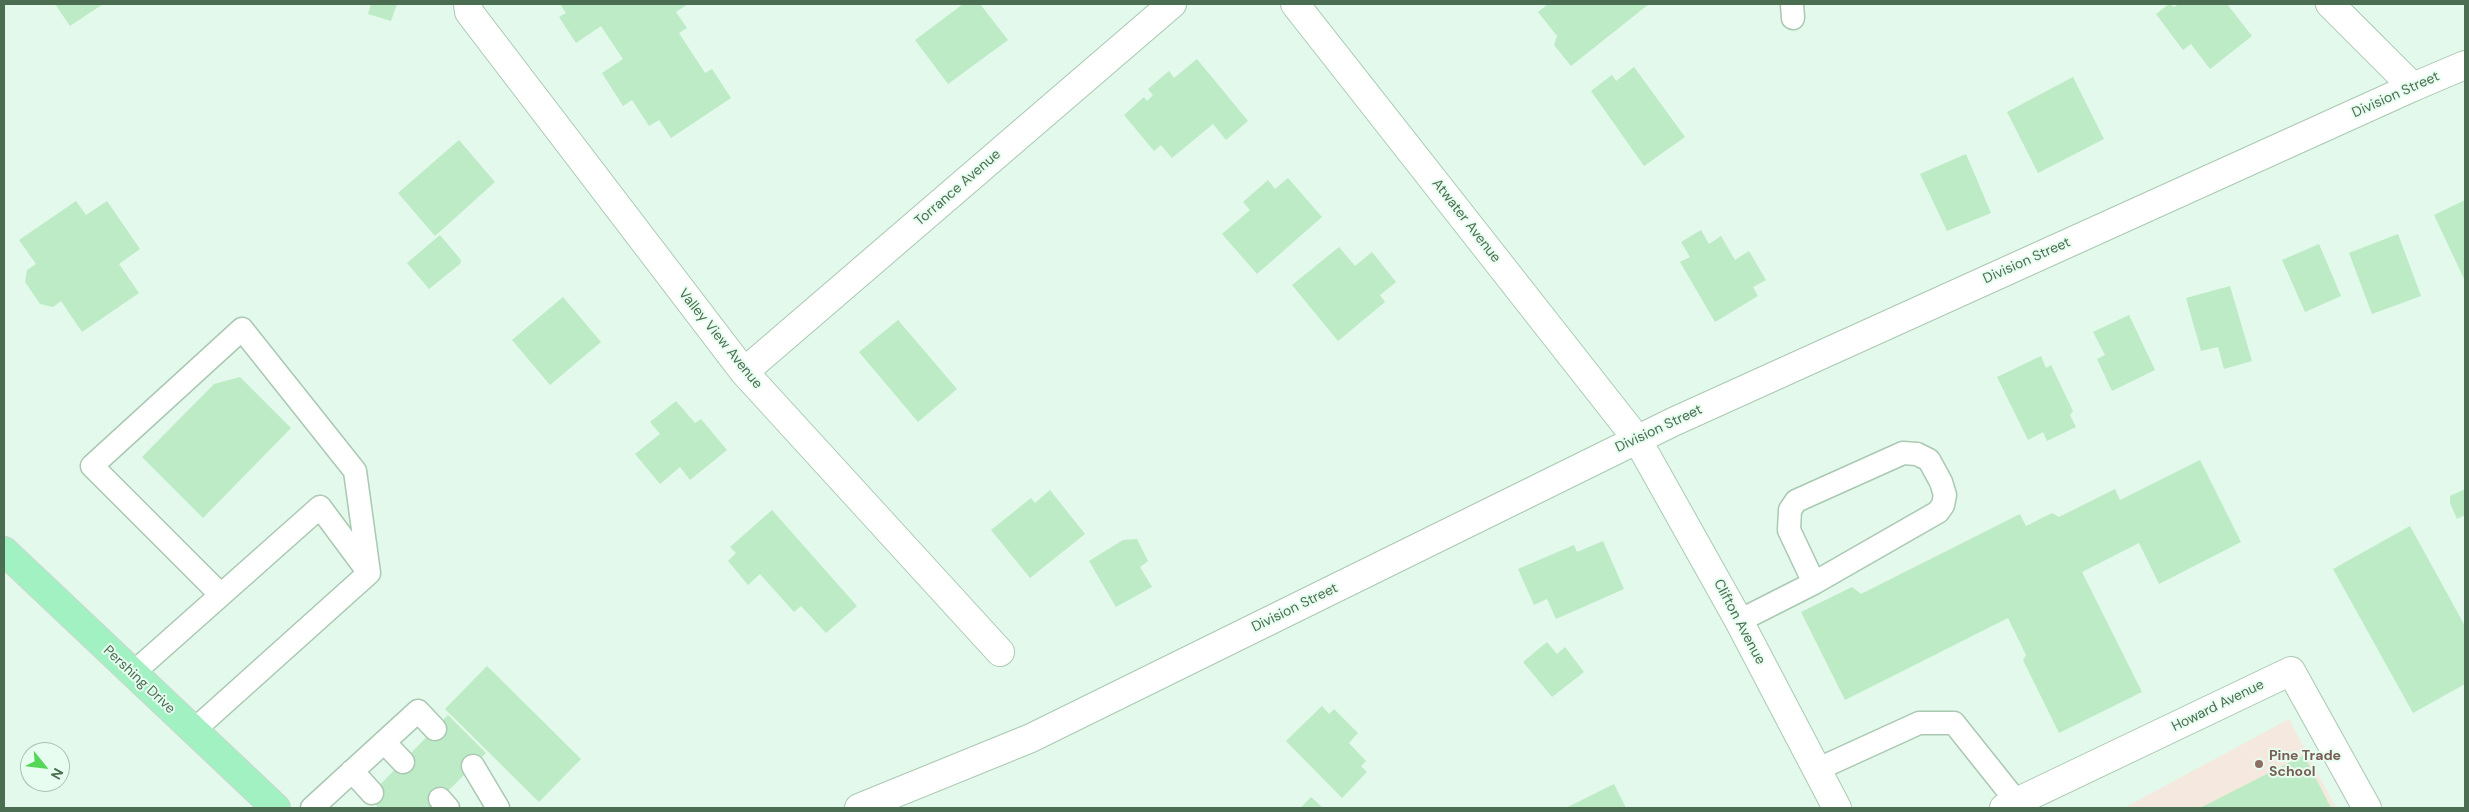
<!DOCTYPE html>
<html>
<head>
<meta charset="utf-8">
<style>
	body { margin:0 }
	#map { position:relative; width:2469px; height:812px; overflow:hidden; background:#e2f9eb; font-family:"DM Sans",sans-serif }
	canvas { display:block }
	.frame { position:absolute; inset:0; border:5px solid #4b6d51; pointer-events:none }
	.north { position:absolute; left:20px; top:742px; width:50px; height:50px; box-sizing:border-box; background:#e7fdf0; border:1px solid #a9c3b0; border-radius:50%; rotate:119deg; font-size:14px; font-weight:700; line-height:20px; text-align:center; color:#4b6d51 }
	.north::after { content:''; display:block; margin:auto; width:18px; height:22px; background:#54d656; clip-path:polygon(50% 0,100% 100%,50% 72%,0 100%) }
</style>
</head>
<body>
<div id="map">
<canvas width="2469" height="812"></canvas>
<div class="frame"></div>
<div class="north">N</div>
</div>
<script>
const ctx = document.querySelector('canvas').getContext('2d');
ctx.lineJoin = 'round';
function fillPath(path, color) { ctx.fillStyle = color; ctx.fill(path, 'evenodd'); }
const poly = rows => new Path2D(rows.map(r => 'M' + r).join(''));
function trace(path, color, width, dash) { ctx.strokeStyle = color; ctx.lineWidth = width; ctx.lineCap = dash ? 'butt' : 'round'; ctx.setLineDash(dash || []); ctx.stroke(path); }
function label(font, color, halo, rows, align = 'center') {
  ctx.font = font + ' "DM Sans",sans-serif'; ctx.lineWidth = 4; ctx.setLineDash([]); ctx.textBaseline = 'middle'; ctx.strokeStyle = halo; ctx.fillStyle = color; for (const [text, x, y, turn = 0] of rows) {
    ctx.save(); ctx.translate(x, y); ctx.rotate((+turn || 0) * Math.PI / 180); ctx.textAlign = isNaN(turn) ? turn : align; if (halo) ctx.strokeText(text, 0, 0); ctx.fillText(text, 0, 0); ctx.restore();
  }
}
fillPath(poly([
	[2289,719,2336,808,2124,808]
]), '#f5e8df');
fillPath(poly([
	[55,4,103,4,70,26],
	[371,4,397,4,391,21,368,14],
	[560,4,688,4,676,12,687,28,679,33,705,73,712,69,731,98,671,138,659,120,649,126,632,100,623,106,602,73,623,59,601,26,576,43,559,17,566,13],
	[963,4,980,4,1008,40,948,84,915,40],
	[1548,4,1649,4,1571,66,1554,45,1557,36,1538,12],
	[2169,4,2174,7,2179,4,2227,4,2252,36,2210,69,2191,44,2183,50,2156,14],
	[1197,59,1248,121,1226,140,1213,124,1172,158,1161,145,1154,151,1124,115,1144,97,1147,101,1153,95,1148,89,1169,71,1174,78],
	[1634,67,1685,137,1644,166,1591,91,1612,75,1616,81],
	[2073,77,2104,139,2038,173,2007,112],
	[459,140,495,182,435,236,398,193],
	[1966,154,1991,213,1947,231,1920,174],
	[1288,178,1322,217,1257,274,1222,234,1250,210,1243,202,1268,180,1275,189],
	[2465,200,2465,281,2434,215],
	[76,201,86,215,107,201,140,249,119,264,139,293,82,332,61,301,53,307,40,304,25,282,27,270,36,264,19,240],
	[1701,230,1709,244,1721,236,1735,260,1749,251,1766,280,1753,287,1758,296,1715,322,1680,262,1690,257,1681,242],
	[2398,234,2421,296,2372,314,2349,253],
	[440,235,461,260,460,264,429,289,407,263],
	[2319,244,2341,296,2305,312,2282,260],
	[1339,247,1355,266,1372,252,1396,282,1380,295,1385,302,1338,341,1292,285],
	[2230,286,2252,361,2224,369,2218,347,2201,351,2186,298],
	[563,297,601,342,550,385,512,340],
	[2129,315,2155,370,2112,391,2097,359,2105,355,2093,332],
	[898,320,957,389,918,422,859,352],
	[2041,356,2046,368,2051,365,2073,411,2070,415,2076,427,2047,441,2043,432,2028,440,1997,377],
	[240,377,291,428,203,518,142,457,214,384],
	[676,401,695,423,701,419,727,450,690,480,680,467,660,484,635,454,660,434,650,422],
	[2200,460,2241,542,2159,584,2139,543,2082,572,2142,692,2059,733,2023,660,2026,655,2008,618,1845,700,1801,612,1852,587,1861,594,2020,514,2026,526,2052,513,2059,517,2115,489,2120,500],
	[2465,489,2465,515,2457,519,2450,503,2450,496],
	[1050,490,1085,534,1030,578,991,530,1031,498,1035,503],
	[772,510,857,606,826,633,801,606,794,612,760,574,748,585,728,561,736,553,730,547],
	[2410,526,2465,626,2465,684,2413,713,2333,569],
	[1137,539,1148,561,1140,567,1152,587,1116,607,1089,561,1123,540],
	[1603,541,1624,589,1556,619,1547,599,1534,605,1518,569,1574,545,1577,552],
	[1547,642,1557,654,1565,647,1584,672,1552,697,1523,662],
	[487,666,581,759,539,802,445,709],
	[1322,706,1329,714,1334,709,1358,733,1349,743,1366,761,1361,766,1367,772,1342,798,1286,741],
	[448,715,486,753,431,808,379,808,368,797],
	[2304,755,2331,808,2200,808],
	[1614,784,1626,808,1566,808],
	[1311,797,1323,808,1300,808]
]), '#bdebc5');
const service = poly([
	[1792,4,1793,18],
	[221,595,92,466,242,329,355,471,369,573],
	[1739,621,1814,583,1938,512,1943,505,1945,495,1941,482,1929,460,1917,454,1903,453,1796,501,1790,510,1789,530,1814,583],
	[132,674,320,507,369,573,193,731],
	[384,742,403,762],
	[473,766,498,808],
	[1816,770,1919,723,1954,723,2017,802],
	[352,771,372,793],
	[440,799,448,808],
	[312,808,418,711,435,729]
]);
const minor = poly([
	[468,4,469,12,744,372,1000,652],
	[2330,4,2413,87],
	[744,372,1172,4],
	[2004,808,2291,671,2367,808]
]);
const tertiary = poly([
	[859,808,1031,738,1673,422,2413,87,2465,65]
]);
const secondary = poly([
	[1295,4,1637,439,1739,621,1837,808]
]);
const primary = poly([
	[4,551,276,808]
]);
trace(service, '#aac8b2', 25);
trace(minor, '#aac8b2', 30);
trace(tertiary, '#aac8b2', 30);
trace(secondary, '#a9cbb1', 30);
trace(primary, '#cdd6ce', 30);
trace(service, '#fff', 22);
trace(minor, '#fff', 28);
trace(tertiary, '#fff', 28);
trace(secondary, '#fff', 28);
trace(primary, '#a1f1c3', 28);
for (const [x, y, r, color] of [
	[2259,764,5,"#8d6e63"]
]) { const dot = new Path2D(); dot.arc(x, y, r, 0, 2 * Math.PI); ctx.fillStyle = color; ctx.fill(dot); trace(dot, '#e7fdf0', 2); }
label('14px', '#4b6d51', '#e7fdf0', [
	["Division Street",2396,95,-24],
	["Torrance Avenue",958,188,-41],
	["Atwater Avenue",1466,221,52],
	["Division Street",2027,261,-24],
	["Valley View Avenue",720,339,51],
	["Division Street",1659,429,-25],
	["Division Street",1295,608,-26],
	["Clifton Avenue",1739,622,62],
	["Pershing Drive",139,680,43],
	["Howard Avenue",2218,706,-26]
]);
label('bold 14px', '#785e54', '#e7fdf0', [
	["Pine Trade",2269,756],
	["School",2269,772]
], 'left');
</script>
</body>
</html>
